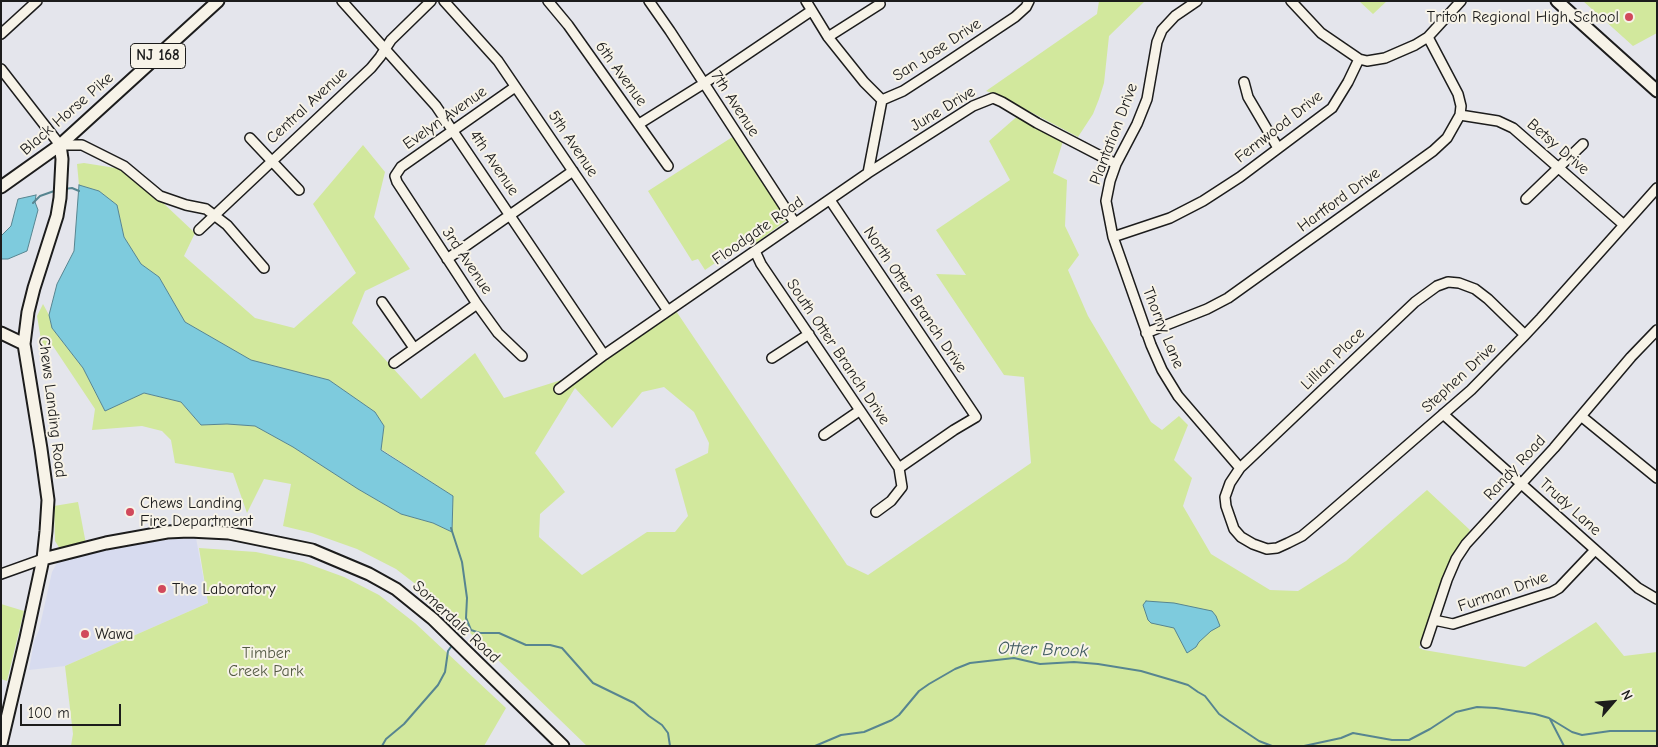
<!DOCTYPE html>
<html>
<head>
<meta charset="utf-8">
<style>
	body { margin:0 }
	#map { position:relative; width:1658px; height:747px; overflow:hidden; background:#e4e5ec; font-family:"Comic Neue",sans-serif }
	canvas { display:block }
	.frame { position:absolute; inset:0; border:2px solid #1c1c1c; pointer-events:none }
	.north { position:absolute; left:1588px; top:677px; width:50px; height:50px; -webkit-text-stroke:4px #f7f3e8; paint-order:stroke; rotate:63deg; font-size:14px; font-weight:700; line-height:20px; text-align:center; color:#1c1c1c }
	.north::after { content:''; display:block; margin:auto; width:18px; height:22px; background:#1c1c1c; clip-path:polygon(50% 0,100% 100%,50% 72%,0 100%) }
	.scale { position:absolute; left:20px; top:704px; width:101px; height:22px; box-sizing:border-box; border:2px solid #1c1c1c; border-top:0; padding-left:6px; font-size:15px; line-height:18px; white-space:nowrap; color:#1c1c1c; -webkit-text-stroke:4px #f7f3e8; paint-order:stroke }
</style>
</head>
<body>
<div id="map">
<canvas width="1658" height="747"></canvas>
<div class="frame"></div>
<div class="north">N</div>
<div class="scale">100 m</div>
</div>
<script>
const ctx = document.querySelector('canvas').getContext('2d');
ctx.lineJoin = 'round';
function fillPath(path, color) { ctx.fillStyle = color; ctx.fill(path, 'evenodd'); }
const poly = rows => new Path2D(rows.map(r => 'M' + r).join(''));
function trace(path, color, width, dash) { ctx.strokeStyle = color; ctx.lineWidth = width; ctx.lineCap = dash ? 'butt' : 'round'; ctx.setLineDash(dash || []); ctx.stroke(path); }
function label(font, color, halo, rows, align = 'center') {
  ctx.font = font + ' "Comic Neue",sans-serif'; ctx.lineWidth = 4; ctx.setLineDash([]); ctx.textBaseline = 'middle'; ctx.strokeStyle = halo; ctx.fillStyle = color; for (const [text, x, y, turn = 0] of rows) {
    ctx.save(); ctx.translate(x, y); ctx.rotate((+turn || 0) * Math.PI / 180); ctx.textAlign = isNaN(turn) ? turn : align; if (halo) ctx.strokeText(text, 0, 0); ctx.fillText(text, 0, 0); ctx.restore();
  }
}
fillPath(poly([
	[181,538,196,538,208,603,65,666,29,670,34,641,39,630,52,572,57,563,62,560,74,557,142,543]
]), '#d7dbef');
fillPath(poly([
	[1099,1,1145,1,1109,36,1104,83,1099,99,1093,114,1078,137,1006,99,986,91,1097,14],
	[1359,1,1387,1,1373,14],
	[1583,1,1657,1,1657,33,1633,46],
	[1021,113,1064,138,1053,173,1067,180,1065,226,1079,255,1068,270,1088,316,1151,422,1162,430,1179,416,1188,425,1174,460,1192,478,1183,506,1211,554,1270,590,1298,591,1346,561,1427,490,1470,530,1446,571,1419,648,1424,650,1525,667,1596,622,1624,656,1657,652,1657,746,587,746,435,599,396,569,357,549,312,533,283,526,291,484,264,479,247,513,233,473,175,463,171,440,162,431,142,426,92,430,95,409,53,346,43,351,37,316,43,304,49,315,52,328,83,368,105,411,143,393,181,402,201,425,227,424,255,426,293,447,358,489,401,514,433,523,452,532,453,496,381,449,384,426,375,412,329,380,251,360,185,322,159,277,141,264,124,237,117,205,99,191,79,185,77,164,84,163,128,170,195,233,184,256,255,318,294,328,356,273,313,204,363,145,385,172,374,217,410,269,365,291,352,323,421,399,475,353,504,398,571,377,672,305,847,565,868,575,1031,463,1024,377,1004,375,936,274,966,275,936,230,1010,180,989,141],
	[664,387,694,412,709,443,708,453,675,469,688,516,675,532,647,532,582,575,539,537,540,514,565,492,535,453,575,388,612,428,642,392],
	[734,136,788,219,752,246,744,243,705,270,698,259,692,261,648,191],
	[78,502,86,544,60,549,55,541,54,506],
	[199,548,256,552,303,562,344,577,379,595,415,623,506,708,484,746,71,746,73,734,65,666,208,603],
	[1,604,24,611,7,681,1,679]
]), '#d2e89d');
const water = poly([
	[79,185,99,191,117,205,124,237,141,264,159,277,185,322,251,360,329,380,375,412,384,426,381,450,453,496,452,532,433,523,401,514,358,489,293,447,255,426,227,424,201,425,181,402,144,393,105,411,83,368,52,328,49,315,57,284,74,251,79,185],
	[36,195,35,202,38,210,27,251,8,259,1,259,1,236,11,226,18,199,36,195],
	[1146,601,1174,603,1212,611,1216,616,1220,626,1211,631,1199,642,1196,647,1187,653,1174,628,1151,623,1148,620,1143,605,1146,601]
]);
fillPath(water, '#7ecbdd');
trace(water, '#578590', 1);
trace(poly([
	[64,189,72,188,79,191],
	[33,203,40,196,57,190],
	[451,528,462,562,467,598,466,618,471,630],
	[471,630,480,633,499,633,526,645,550,645,562,648,593,683,634,703,649,716,662,725,668,733,670,746],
	[458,639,471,630],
	[1550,719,1564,746],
	[382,746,386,739,404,724,438,685,445,672,448,651,453,644],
	[815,746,841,735,864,732,892,720,899,715,919,691,929,684,955,669,970,663,1014,658,1040,664,1074,662,1098,664,1141,671,1175,681,1188,685,1198,692,1205,696,1219,714,1229,721,1259,741,1272,746],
	[1304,746,1341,738,1353,733,1392,740,1409,740,1430,729,1456,712,1477,707,1496,708,1535,714,1549,718,1572,732,1582,735,1610,731,1657,731]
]), '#578590', 2);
const minor = poly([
	[342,1,436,106,604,355],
	[444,1,498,61,668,311],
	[548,1,568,25,668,166],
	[649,1,670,31,795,223],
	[806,1,828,37,864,82,882,100],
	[1197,1,1175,16,1162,30,1157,42,1147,99,1137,124,1116,164,1110,181,1106,201,1113,237,1151,345,1162,370,1178,396,1240,468],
	[1291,1,1321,33,1359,59,1367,61,1385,58,1415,45,1428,37,1461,1],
	[1,34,37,1],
	[828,37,880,4],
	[1,69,60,145,82,145,124,166,160,196,186,205,206,209,227,225,264,268],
	[1244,82,1248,97,1278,148],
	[515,87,401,167,395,176,397,182,477,304,498,333,522,356],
	[882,100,903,91,940,67,1015,17,1026,7,1029,1],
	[1460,115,1498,121,1513,128,1624,225],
	[639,124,703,84,811,11],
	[250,138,299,190],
	[868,173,973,106,993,98,1002,102,1037,123,1116,164],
	[1526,199,1583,144],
	[830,200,976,417,954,430,899,468],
	[199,230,371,68,380,57,391,40,431,1],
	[1113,237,1170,218,1203,201,1240,177,1332,108,1348,82,1359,59],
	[755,251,761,264,899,468,902,487,891,501,876,512],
	[447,259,573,171],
	[382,302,414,348],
	[1146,333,1207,309,1228,298,1433,151,1447,138,1460,115,1461,106,1458,94,1428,37],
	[1525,335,1488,299,1475,289,1459,283,1448,282,1437,286,1415,302,1240,468,1230,483,1225,497,1226,506,1234,529,1241,537,1253,544,1267,549,1277,548,1288,543,1302,536,1320,521,1471,390,1525,335,1541,318,1657,188],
	[772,358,809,334],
	[394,363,477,304],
	[559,389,604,355,868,173,882,100],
	[1443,414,1638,588,1657,599],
	[1581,416,1657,478],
	[824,435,859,411],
	[1,574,43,559],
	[1434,620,1453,624,1552,592,1559,588,1595,550],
	[1426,643,1447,580,1456,559,1466,544,1554,448,1631,357,1657,330]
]);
const major = poly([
	[1557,1,1657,91],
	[1,187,60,145,218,1],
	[1,333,24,344],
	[43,559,106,543,167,532,189,531,229,533,312,550,369,574,396,589,433,619,563,746],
	[1,744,26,638,43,559,46,531,48,500,41,449,24,344,28,312,34,288,57,216,60,198,62,159,60,145]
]);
trace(minor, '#1c1c1c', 12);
trace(major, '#1c1c1c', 15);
trace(minor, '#f7f3e8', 9);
trace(major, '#f7f3e8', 11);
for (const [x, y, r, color] of [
	[1629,17,5,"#d1495b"],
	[130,512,5,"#d1495b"],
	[162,589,5,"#d1495b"],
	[85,634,5,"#d1495b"]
]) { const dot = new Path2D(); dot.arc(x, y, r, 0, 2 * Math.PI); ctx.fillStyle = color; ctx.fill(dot); trace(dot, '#f7f3e8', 2); }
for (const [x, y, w] of [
	[158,56,55]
]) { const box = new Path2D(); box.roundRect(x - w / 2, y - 12.5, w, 25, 4); ctx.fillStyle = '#f7f3e8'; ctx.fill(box); trace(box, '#1c1c1c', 1); }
label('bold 15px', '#1c1c1c', null, [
	["NJ 168",158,56]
]);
label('16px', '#1c1c1c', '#f7f3e8', [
	["Triton Regional High School",1619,17,"right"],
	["Chews Landing",140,503],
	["Fire Department",140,521],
	["The Laboratory",172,589],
	["Wawa",95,634]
], 'left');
label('16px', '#1c1c1c', '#f7f3e8', [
	["San Jose Drive",937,50,-33],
	["6th Avenue",621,74,54],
	["7th Avenue",735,104,57],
	["Central Avenue",307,106,-43],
	["June Drive",943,109,-31],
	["Black Horse Pike",67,114,-41],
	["Evelyn Avenue",445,118,-35],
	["Fernwood Drive",1279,127,-38],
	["Plantation Drive",1114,134,-69],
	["5th Avenue",573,144,56],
	["Betsy Drive",1558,147,41],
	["4th Avenue",494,163,56],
	["Hartford Drive",1339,200,-36],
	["Floodgate Road",758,231,-35],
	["3rd Avenue",467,261,56],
	["North Otter Branch Drive",915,300,56],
	["Thorny Lane",1163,328,68],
	["South Otter Branch Drive",838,352,56],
	["Lillian Place",1333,359,-44],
	["Stephen Drive",1459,378,-43],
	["Chews Landing Road",52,407,83],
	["Randy Road",1515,468,-47],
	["Trudy Lane",1570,507,42],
	["Furman Drive",1503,592,-19],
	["Somerdale Road",456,622,43]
]);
label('16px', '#535943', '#f7f3e8', [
	["Timber",266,653],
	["Creek Park",266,671]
]);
label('italic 18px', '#3e5960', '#f7f3e8', [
	["Otter Brook",1043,650,2]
]);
</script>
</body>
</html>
